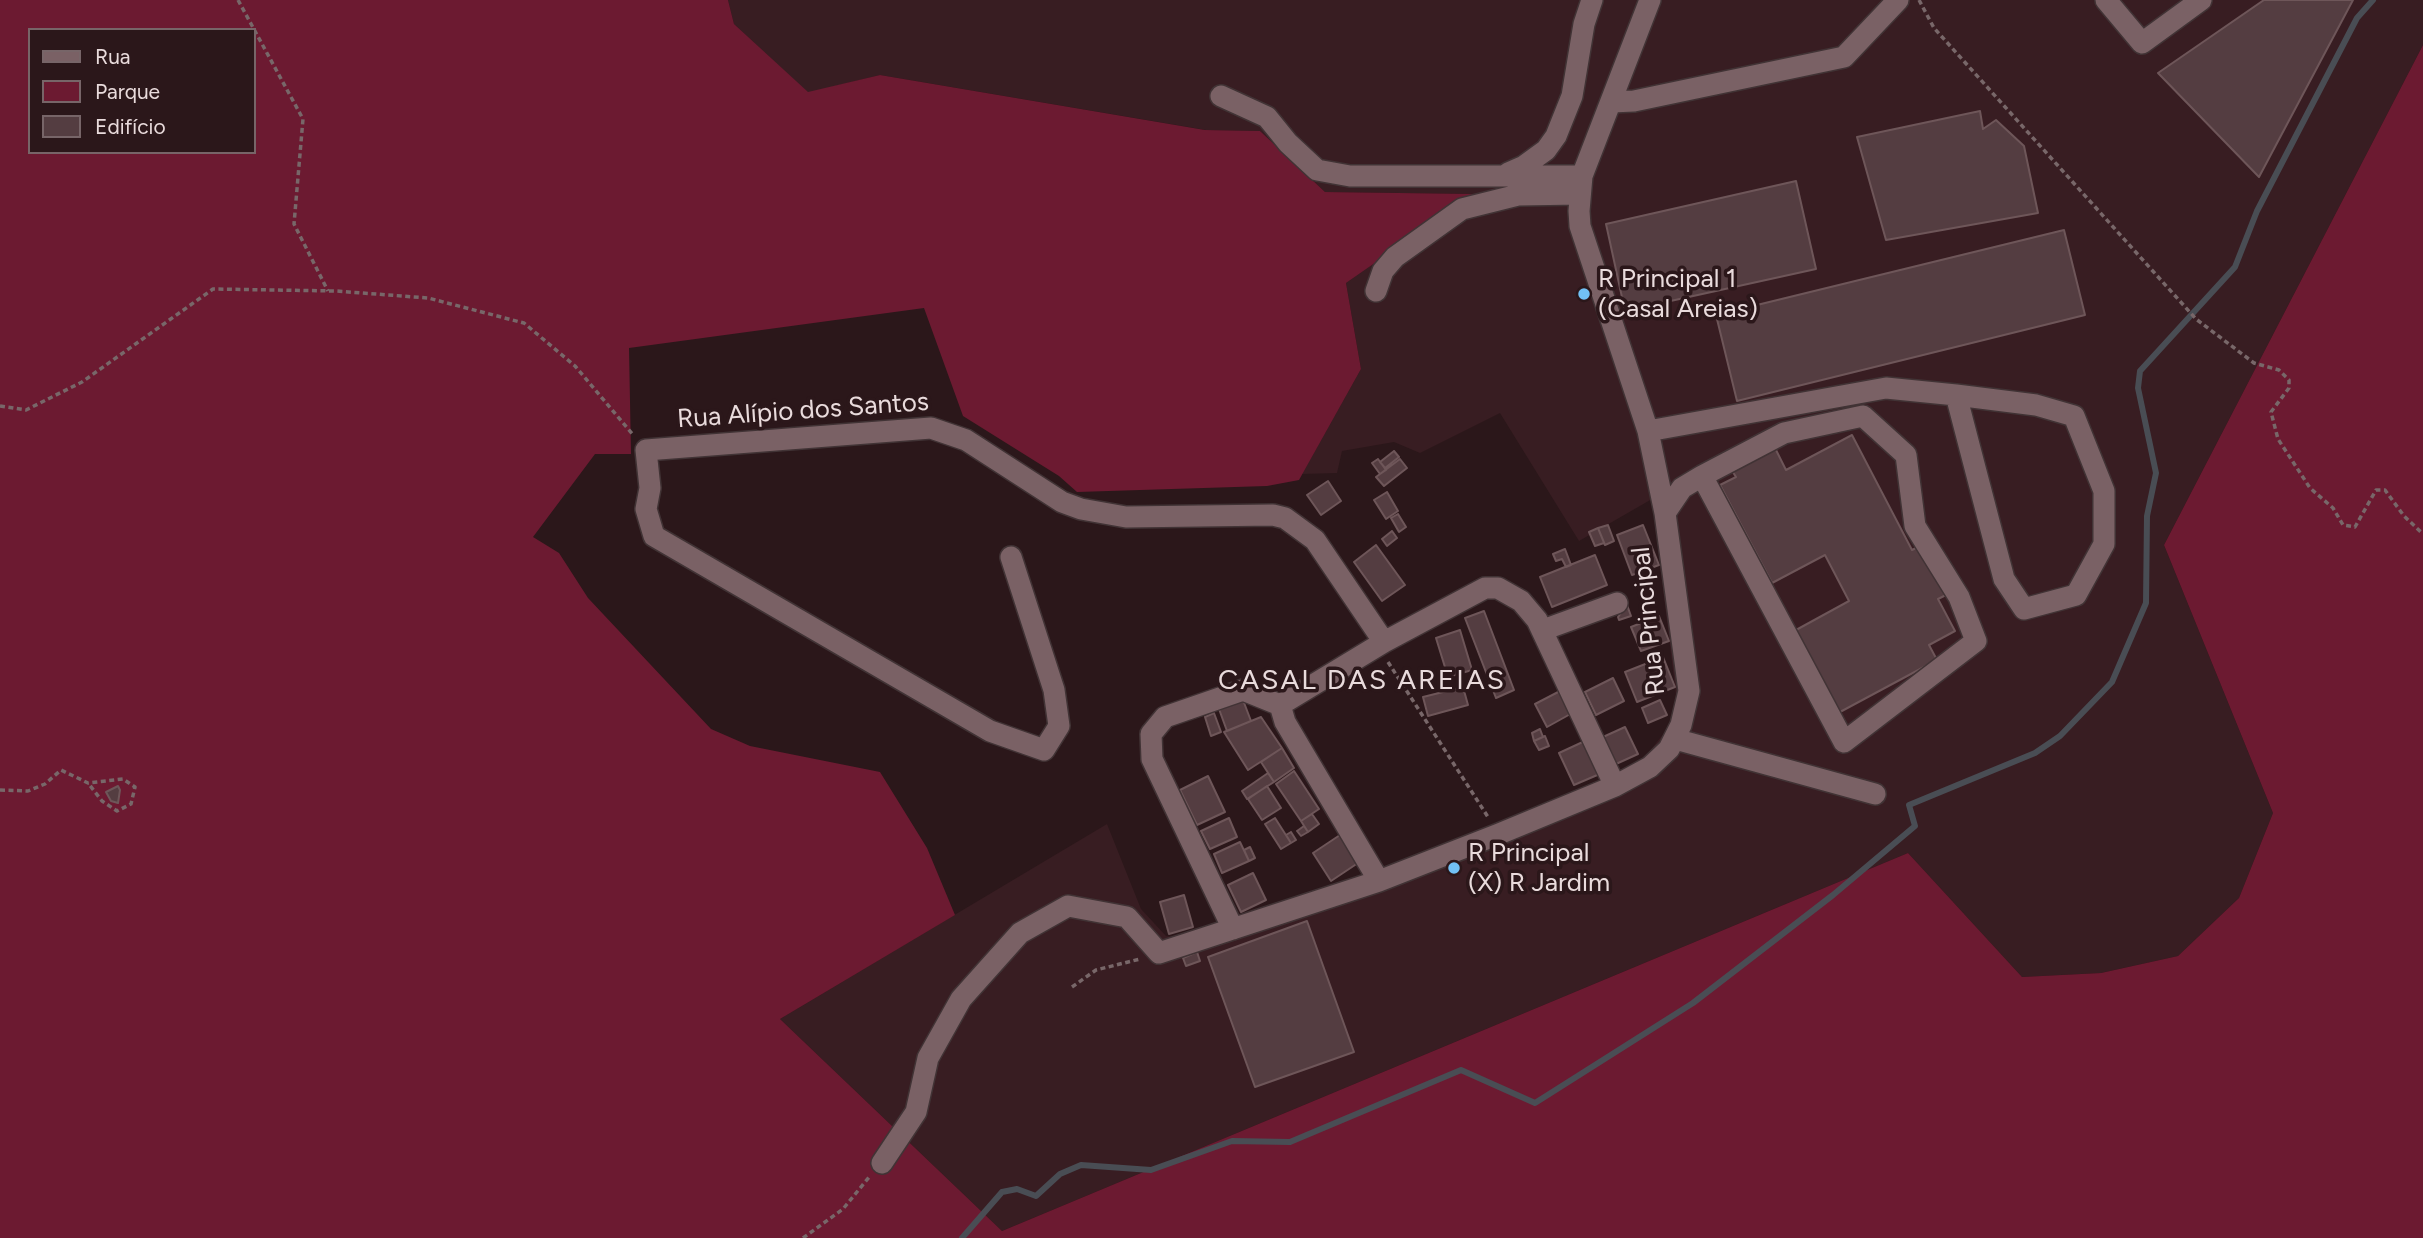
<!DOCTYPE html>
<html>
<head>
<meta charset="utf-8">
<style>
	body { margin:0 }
	#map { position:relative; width:2423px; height:1238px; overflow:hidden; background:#2b171a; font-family:Figtree,sans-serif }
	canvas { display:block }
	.legend { position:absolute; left:28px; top:28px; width:228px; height:126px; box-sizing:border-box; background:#2b171a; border:2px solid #776568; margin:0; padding:9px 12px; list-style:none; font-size:21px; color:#e9dbdc }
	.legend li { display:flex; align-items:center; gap:14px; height:35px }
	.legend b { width:35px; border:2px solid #776568 }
</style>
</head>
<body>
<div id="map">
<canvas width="2423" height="1238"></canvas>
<ul class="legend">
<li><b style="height:9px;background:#7a6165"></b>Rua</li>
<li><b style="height:19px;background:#6c1a31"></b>Parque</li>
<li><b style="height:19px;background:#543d41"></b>Edifício</li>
</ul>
</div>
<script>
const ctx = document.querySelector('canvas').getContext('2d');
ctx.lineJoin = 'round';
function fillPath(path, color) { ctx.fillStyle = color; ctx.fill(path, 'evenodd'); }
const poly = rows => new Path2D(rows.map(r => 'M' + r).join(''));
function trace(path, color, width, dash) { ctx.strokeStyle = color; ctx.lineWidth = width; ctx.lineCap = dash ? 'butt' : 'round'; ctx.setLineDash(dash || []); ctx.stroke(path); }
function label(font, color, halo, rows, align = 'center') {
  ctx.font = font + ' Figtree,sans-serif'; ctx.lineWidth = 7; ctx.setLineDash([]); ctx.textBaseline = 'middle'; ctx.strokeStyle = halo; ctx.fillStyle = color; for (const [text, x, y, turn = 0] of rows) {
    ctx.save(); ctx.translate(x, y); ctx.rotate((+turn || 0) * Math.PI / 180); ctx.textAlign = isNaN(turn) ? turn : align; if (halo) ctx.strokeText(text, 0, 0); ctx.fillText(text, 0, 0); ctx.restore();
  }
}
fillPath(poly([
	[728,0,2423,0,2423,45,2164,545,2273,813,2239,898,2178,956,2101,973,2022,977,1908,853,1002,1231,780,1019,1107,824,1141,909,1166,936,1184,938,1405,862,1596,782,1644,758,1665,732,1672,716,1676,695,1652,499,1579,541,1500,413,1420,453,1394,442,1342,451,1337,473,1302,474,1361,369,1346,283,1472,194,1325,192,1260,131,1206,130,880,75,808,93,734,24]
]), '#381d22');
fillPath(poly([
	[0,0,728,0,734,24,808,92,880,75,1205,130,1260,131,1325,192,1474,194,1346,283,1361,369,1299,480,1267,486,1077,492,1059,476,963,416,924,308,629,348,631,454,595,454,533,537,559,553,588,598,711,729,750,746,880,772,927,848,955,915,780,1019,1002,1231,1908,853,2022,977,2101,973,2178,956,2239,898,2273,813,2164,545,2423,45,2423,1238,0,1238],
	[30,30,254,30,254,152,30,152]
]), '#6c1a31');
trace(poly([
	[962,1238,1002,1192,1017,1189,1036,1196,1060,1174,1081,1165,1151,1170,1232,1141,1290,1142,1461,1070,1535,1103,1693,1003,1833,895,1915,826,1909,805,2035,753,2060,736,2112,682,2146,603,2147,516,2156,473,2138,388,2140,371,2235,267,2257,211,2357,18,2373,0]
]), '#494d54', 6);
const building = poly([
	[2264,0,2353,0,2259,177,2158,73,2264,0],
	[1980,111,1983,129,1996,120,2024,146,2038,213,1886,240,1857,137,1980,111],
	[1796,181,1816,269,1625,311,1606,224,1796,181],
	[2064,230,2085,315,1737,401,1716,315,2064,230],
	[1852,435,1912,550,1920,546,1946,595,1938,599,1955,631,1929,645,1937,660,1840,712,1796,630,1849,601,1825,555,1772,583,1720,485,1736,477,1731,469,1774,446,1786,470,1852,435],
	[1394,451,1399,457,1385,468,1380,462,1394,451],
	[1378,459,1386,470,1380,474,1372,463,1378,459],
	[1400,459,1407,468,1384,486,1376,477,1400,459],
	[1328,481,1341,501,1321,515,1307,495,1328,481],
	[1387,492,1398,511,1386,519,1374,500,1387,492],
	[1398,514,1406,527,1399,532,1391,518,1398,514],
	[1608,525,1614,541,1605,545,1598,528,1608,525],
	[1643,525,1659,565,1632,575,1617,535,1643,525],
	[1598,528,1604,543,1595,546,1589,532,1598,528],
	[1392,531,1397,538,1387,546,1382,539,1392,531],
	[1376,545,1405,585,1382,601,1354,562,1376,545],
	[1565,549,1571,565,1566,567,1562,559,1556,561,1553,554,1565,549],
	[1595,555,1607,585,1552,607,1540,577,1595,555],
	[1627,605,1631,616,1619,620,1618,617,1627,605],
	[1484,611,1514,690,1496,698,1465,618,1484,611],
	[1659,616,1669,641,1641,651,1631,627,1659,616],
	[1460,630,1472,670,1448,677,1436,638,1460,630],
	[1663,657,1675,687,1637,702,1625,672,1663,657],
	[1613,678,1624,701,1596,715,1585,692,1613,678],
	[1463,687,1468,705,1428,716,1423,697,1463,687],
	[1562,690,1574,712,1547,727,1535,704,1562,690],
	[1243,700,1251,721,1227,731,1219,709,1243,700],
	[1660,700,1667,715,1648,723,1642,708,1660,700],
	[1214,713,1221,732,1211,736,1205,717,1214,713],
	[1261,717,1282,748,1248,770,1224,732,1261,717],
	[1625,727,1638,754,1616,764,1603,737,1625,727],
	[1540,729,1543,737,1534,741,1532,733,1540,729],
	[1545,736,1549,746,1539,750,1534,741,1545,736],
	[1587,740,1602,773,1574,785,1559,753,1587,740],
	[1282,748,1294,768,1274,782,1261,762,1282,748],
	[1294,771,1319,809,1301,821,1276,784,1294,771],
	[1268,773,1274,782,1247,799,1242,791,1268,773],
	[1208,776,1225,812,1197,825,1180,790,1208,776],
	[118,786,120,790,118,803,111,801,106,792,118,786],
	[1267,786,1281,808,1262,820,1248,799,1267,786],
	[1312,814,1319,824,1308,832,1301,821,1312,814],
	[1229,818,1237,837,1210,849,1201,831,1229,818],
	[1275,818,1291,843,1281,849,1265,824,1275,818],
	[1304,826,1308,832,1301,836,1297,831,1304,826],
	[1291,832,1296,840,1291,843,1286,835,1291,832],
	[1340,835,1358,863,1331,881,1313,853,1340,835],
	[1240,842,1249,861,1222,873,1214,854,1240,842],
	[1250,847,1255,858,1249,861,1244,850,1250,847],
	[1253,873,1266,900,1241,912,1228,885,1253,873],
	[1184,895,1193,927,1169,934,1160,902,1184,895],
	[1307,921,1354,1052,1255,1087,1208,957,1307,921],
	[1197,952,1200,961,1186,966,1183,958,1197,952]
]);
fillPath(building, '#543d41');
trace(building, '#6e5659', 2);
const minor = poly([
	[2106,0,2142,43,2201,0],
	[1221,96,1267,117,1288,143,1317,170,1350,176,1582,176],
	[1611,102,1634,101,1844,57,1898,0],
	[1508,173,1524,166,1546,150,1556,136,1572,96,1584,24,1592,0],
	[1376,291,1383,271,1395,257,1462,209,1518,195,1579,194],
	[1648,431,1886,388,1956,395,2036,405,2074,416,2104,491,2104,544,2076,595,2024,609,2004,579,1956,395],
	[1665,513,1682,488,1702,476,1784,433,1863,416,1906,455,1915,526,1959,597,1976,641,1844,742,1702,476],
	[1011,557,1054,690,1059,726,1044,750,990,731,654,536,646,509,650,488,646,450,931,428,966,440,1062,502,1081,509,1126,517,1273,515,1285,518,1315,540,1384,642],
	[1543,630,1617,603],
	[1280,705,1384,642,1485,588,1498,588,1521,601,1537,620,1615,786],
	[1280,705,1285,722,1379,881],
	[1675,739,1875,794],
	[1233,929,1152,759,1151,734,1165,717,1243,690,1280,705],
	[882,1163,916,1112,928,1058,961,999,1020,933,1068,906,1127,917,1159,953,1379,881,1499,834,1615,786,1650,767,1669,749,1681,725,1689,691,1665,513,1648,431,1580,226,1579,211,1582,176,1650,0]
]);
trace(minor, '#413335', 24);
trace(poly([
	[238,0,303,119,294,224,328,291],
	[1919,0,1934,28,2196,319,2254,363,2279,370,2289,380,2289,388,2271,412,2278,439,2310,488,2333,508,2343,525,2355,527,2376,490,2385,490,2404,516,2423,534],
	[0,406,26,410,82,382,213,289,336,291,428,298,524,323,575,366,634,436],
	[1388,662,1488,817],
	[0,790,28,791,45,784,61,770,88,783,123,779,135,787,131,804,117,811,102,801,88,783],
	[1072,987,1096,970,1140,959],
	[803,1238,843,1209,870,1176]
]), '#786769', 3.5, [5, 3.5]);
trace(minor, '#7a6165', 21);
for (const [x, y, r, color] of [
	[1584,294,7,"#72c1f5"],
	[1454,868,7,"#72c1f5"]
]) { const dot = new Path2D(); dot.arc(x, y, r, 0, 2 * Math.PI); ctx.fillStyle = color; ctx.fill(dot); trace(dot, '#2b171a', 2.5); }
label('26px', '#e9dbdc', '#2b171a', [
	["R Principal 1",1598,279],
	["(Casal Areias)",1598,309],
	["R Principal",1468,853],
	["(X) R Jardim",1468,883]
], 'left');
label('26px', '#e9dbdc', '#2b171a', [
	["Rua Alípio dos Santos",803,411,-4],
	["Rua Principal",1649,621,-96]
]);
ctx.letterSpacing = '2px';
label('28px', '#e9dbdc', '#2b171a', [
	["CASAL DAS AREIAS",1362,681]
]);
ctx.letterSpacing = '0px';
</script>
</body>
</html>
